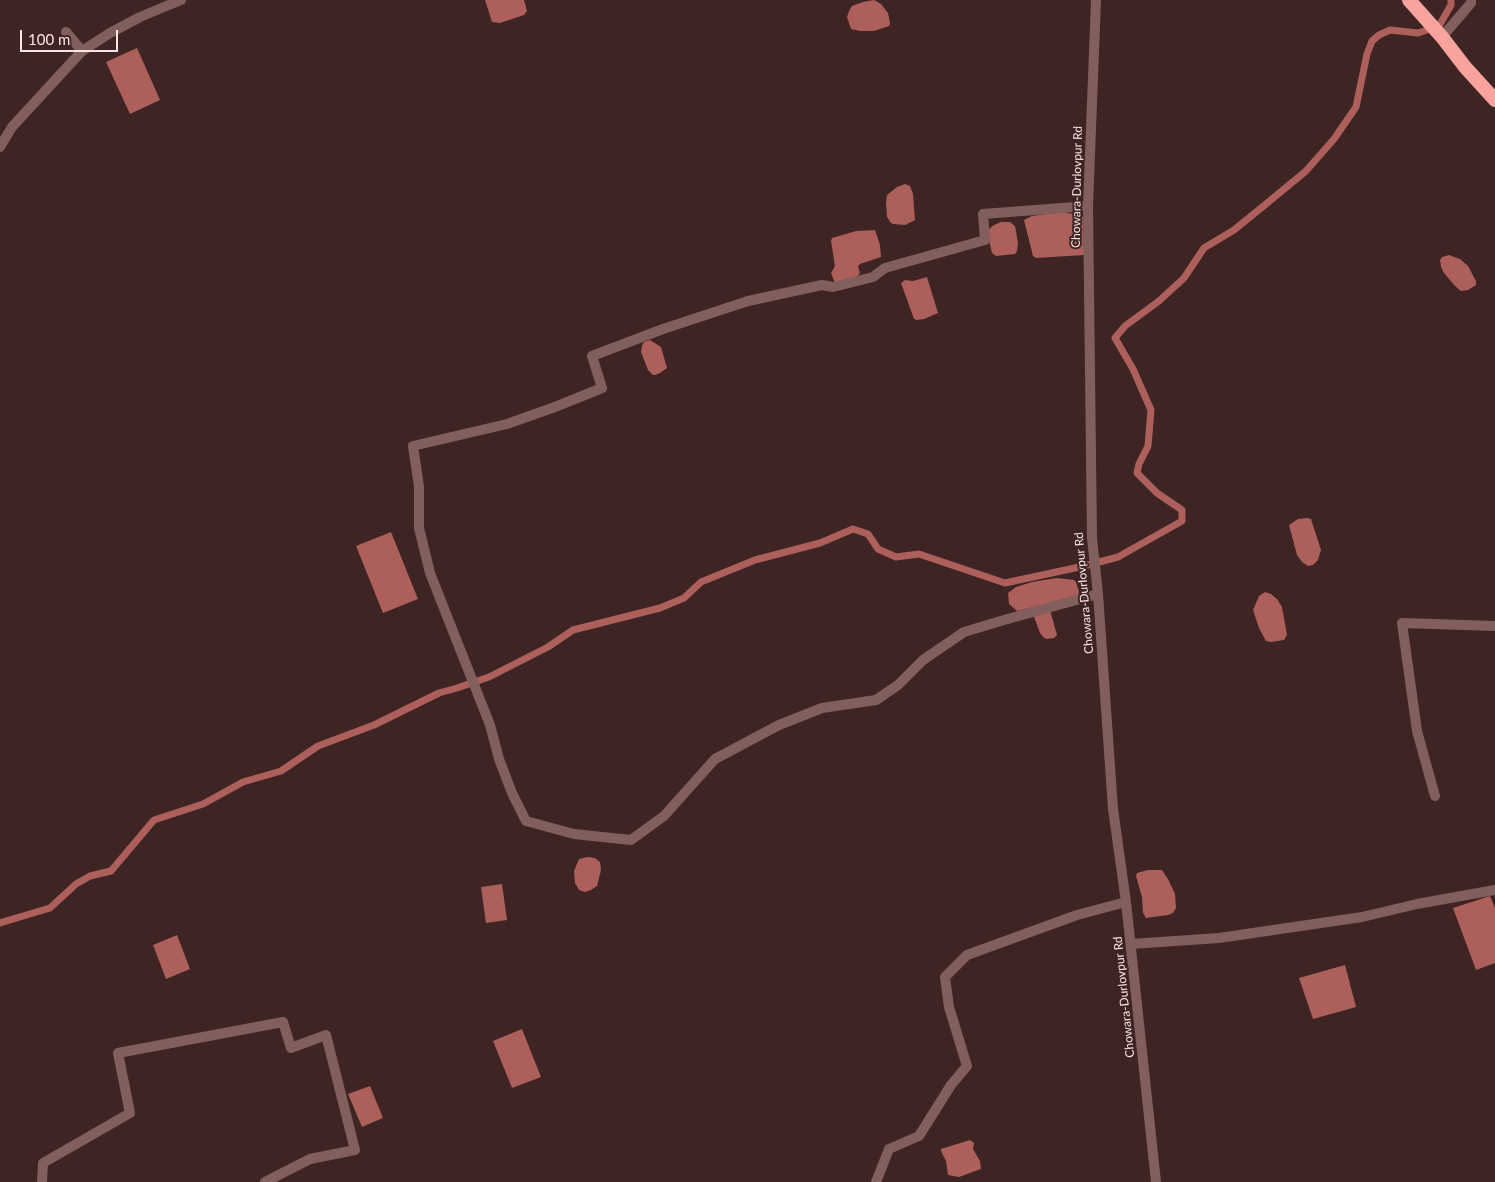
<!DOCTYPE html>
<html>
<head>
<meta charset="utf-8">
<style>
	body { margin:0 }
	#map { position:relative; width:1495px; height:1182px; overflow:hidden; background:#3e2423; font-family:Lato,sans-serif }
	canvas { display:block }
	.scale { position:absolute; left:20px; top:30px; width:98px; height:22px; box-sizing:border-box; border:2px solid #f7e5e3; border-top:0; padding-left:6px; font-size:15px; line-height:18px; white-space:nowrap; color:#f7e5e3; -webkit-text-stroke:4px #3e2423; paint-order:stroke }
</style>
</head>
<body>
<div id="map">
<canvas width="1495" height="1182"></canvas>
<div class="scale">100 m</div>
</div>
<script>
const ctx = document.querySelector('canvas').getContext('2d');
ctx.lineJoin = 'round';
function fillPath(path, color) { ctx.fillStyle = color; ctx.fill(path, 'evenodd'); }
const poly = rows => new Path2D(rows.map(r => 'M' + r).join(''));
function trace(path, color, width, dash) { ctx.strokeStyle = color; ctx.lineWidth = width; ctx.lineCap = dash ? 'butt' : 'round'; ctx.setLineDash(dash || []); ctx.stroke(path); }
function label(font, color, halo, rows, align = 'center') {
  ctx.font = font + ' Lato,sans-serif'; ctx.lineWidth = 4; ctx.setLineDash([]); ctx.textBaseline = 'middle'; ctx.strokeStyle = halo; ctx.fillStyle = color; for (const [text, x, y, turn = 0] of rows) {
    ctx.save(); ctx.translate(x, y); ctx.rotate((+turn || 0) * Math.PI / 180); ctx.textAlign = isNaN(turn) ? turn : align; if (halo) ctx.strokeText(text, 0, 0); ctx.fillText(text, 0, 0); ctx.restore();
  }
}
fillPath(poly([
	[485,0,524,0,527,11,524,15,500,23,492,22],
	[874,0,881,4,888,13,890,23,889,26,874,31,860,31,851,29,847,17,849,11,852,6,863,2],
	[137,48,160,100,130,114,106,62],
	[905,184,910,186,913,194,915,220,905,225,893,224,891,223,887,217,886,203,887,195,897,187],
	[1061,212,1080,215,1083,217,1084,255,1036,258,1033,256,1024,220,1032,216],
	[1001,222,1010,222,1015,226,1018,243,1017,251,1015,254,996,256,992,253,989,240,989,229,994,225],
	[875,230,880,245,881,257,860,264,858,266,860,273,856,278,835,283,831,273,835,266,831,241,832,238,856,231],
	[1449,255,1460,259,1468,266,1476,281,1476,285,1468,290,1461,291,1455,286,1444,273,1441,267,1440,260,1442,257],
	[927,277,938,313,924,319,917,320,914,319,901,283,905,280,913,281],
	[650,340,661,347,667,368,660,373,655,375,653,375,648,370,641,352,642,346,644,342],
	[1307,518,1311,519,1321,550,1318,560,1313,565,1308,566,1302,562,1297,555,1289,525,1298,519],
	[391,532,418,599,383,613,356,546],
	[1057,578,1074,580,1076,582,1079,592,1077,597,1017,611,1009,604,1008,593,1016,587,1032,582],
	[1265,592,1271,594,1277,599,1282,607,1287,635,1284,640,1271,642,1266,641,1259,628,1253,610,1259,596],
	[1050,610,1057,635,1054,638,1046,639,1043,637,1040,633,1033,614],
	[588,857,595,858,600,862,601,870,597,886,591,890,585,892,579,890,575,883,574,871,579,859],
	[1148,870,1162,870,1168,879,1175,894,1176,908,1173,913,1168,915,1146,918,1143,913,1142,897,1136,876,1137,873],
	[502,884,507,920,486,923,481,887],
	[1490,896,1495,908,1495,963,1476,970,1453,908],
	[177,935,190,969,166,979,153,945],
	[1345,965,1356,1007,1313,1019,1299,978],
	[522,1029,541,1077,512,1088,493,1041],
	[370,1086,383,1118,362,1127,348,1094],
	[970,1140,974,1143,973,1149,980,1161,981,1169,959,1177,948,1175,946,1161,941,1151,941,1149]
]), '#ad5f5b');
trace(poly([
	[0,923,50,908,76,884,90,876,111,871,154,820,203,804,243,782,281,771,318,746,374,725,439,693,457,688,489,677,548,647,573,630,660,608,684,598,701,582,755,560,820,543,853,529,868,534,878,549,896,557,919,554,1005,583,1084,566,1118,557,1182,521,1182,510,1157,493,1137,473,1139,464,1148,446,1151,410,1133,369,1115,338,1125,326,1159,301,1184,278,1204,248,1234,230,1266,204,1306,171,1334,139,1356,107,1367,54,1372,41,1379,35,1390,30,1418,33,1439,26,1451,5,1451,0]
]), '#ad5f5b', 7);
trace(poly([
	[1096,0,1088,206,1092,538,1098,594,1113,809,1126,902,1156,1182],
	[66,32,82,51],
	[1442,37,1471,3,1471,0],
	[0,147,12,127,82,51,110,33,140,17,181,0],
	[1088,206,983,214,985,240,885,268,873,277,833,287,822,285,748,301,663,329,592,356,602,388,555,407,507,424,413,446,419,487,419,528,430,573,490,725,499,759,512,793,526,821,574,834,631,840,664,816,715,759,779,725,822,708,876,700,898,685,923,660,964,632,1004,620,1098,594],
	[1435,796,1417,731,1402,623,1495,626],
	[1131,944,1219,938,1362,917,1417,904,1495,890],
	[42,1182,43,1163,130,1113,118,1053,283,1022,291,1048,326,1035,355,1150,310,1159,265,1182],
	[876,1182,889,1149,919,1136,951,1085,967,1066,949,1007,945,977,967,955,1077,915,1126,902]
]), '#825f5d', 10);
trace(poly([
	[1409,0,1442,37,1465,67,1495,100]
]), '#f9a39e', 14);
label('12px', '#f7e5e3', '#3e2423', [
	["Chowara-Durlovpur Rd",1077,187,-89],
	["Chowara-Durlovpur Rd",1084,593,-95],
	["Chowara-Durlovpur Rd",1124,997,-96]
]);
</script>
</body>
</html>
